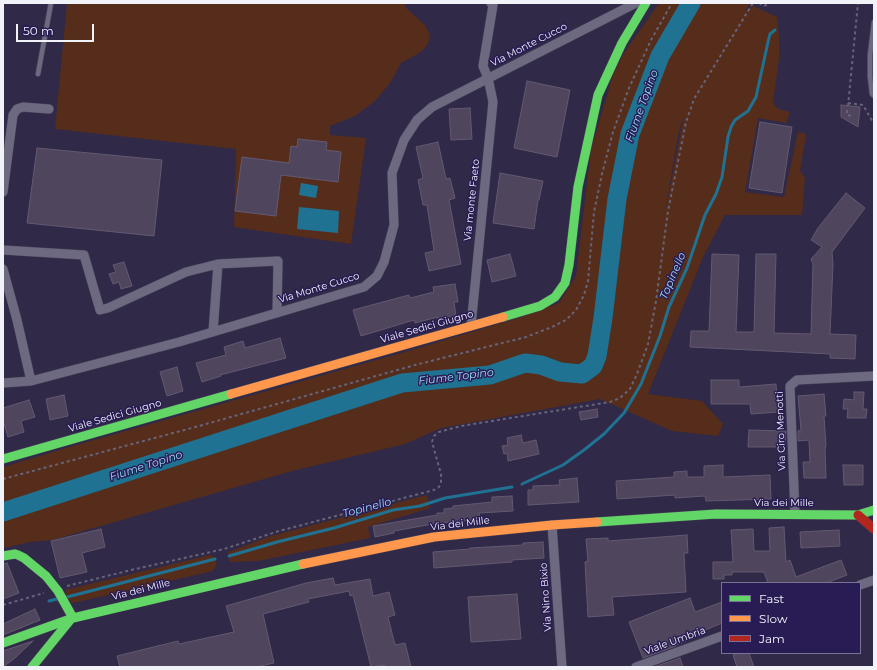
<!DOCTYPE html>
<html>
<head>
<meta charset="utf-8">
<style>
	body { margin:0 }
	#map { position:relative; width:877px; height:670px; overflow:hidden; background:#302947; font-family:Montserrat,sans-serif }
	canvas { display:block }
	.frame { position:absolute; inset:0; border:4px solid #f2f2f9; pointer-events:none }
	.legend { position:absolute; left:721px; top:582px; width:140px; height:72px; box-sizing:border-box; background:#291c54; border:1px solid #797296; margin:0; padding:5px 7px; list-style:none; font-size:12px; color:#f2f2f9 }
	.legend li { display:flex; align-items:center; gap:8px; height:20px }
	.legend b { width:20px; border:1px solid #797296 }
	.scale { position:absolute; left:16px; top:24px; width:78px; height:18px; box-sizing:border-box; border:2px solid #f2f2f9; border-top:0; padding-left:5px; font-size:12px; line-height:14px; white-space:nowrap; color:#f2f2f9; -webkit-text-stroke:3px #291c54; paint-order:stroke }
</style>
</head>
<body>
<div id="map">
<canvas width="877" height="670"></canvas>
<div class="frame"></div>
<ul class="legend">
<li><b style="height:5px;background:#63d668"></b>Fast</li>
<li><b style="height:5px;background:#ff974d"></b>Slow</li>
<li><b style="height:5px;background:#b3261e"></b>Jam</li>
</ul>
<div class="scale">50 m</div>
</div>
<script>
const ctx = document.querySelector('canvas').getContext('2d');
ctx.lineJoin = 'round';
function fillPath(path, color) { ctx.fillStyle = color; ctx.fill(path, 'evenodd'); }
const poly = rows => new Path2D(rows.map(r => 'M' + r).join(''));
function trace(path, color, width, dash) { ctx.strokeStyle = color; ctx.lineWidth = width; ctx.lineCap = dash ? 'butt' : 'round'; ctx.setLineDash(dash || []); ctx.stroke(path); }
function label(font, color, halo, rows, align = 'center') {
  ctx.font = font + ' Montserrat,sans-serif'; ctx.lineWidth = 3; ctx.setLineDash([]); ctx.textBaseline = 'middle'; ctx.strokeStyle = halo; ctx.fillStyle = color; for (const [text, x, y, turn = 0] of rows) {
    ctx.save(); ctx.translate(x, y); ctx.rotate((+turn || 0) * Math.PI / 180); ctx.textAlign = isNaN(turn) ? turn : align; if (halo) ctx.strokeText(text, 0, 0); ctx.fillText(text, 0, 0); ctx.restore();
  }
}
fillPath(poly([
	[67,3,405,3,406,8,425,25,430,35,428,44,421,52,401,63,390,83,375,101,355,116,330,126,330,135,366,138,351,244,234,227,236,149,55,129],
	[659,3,751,3,744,11,753,6,777,17,779,36,779,58,773,103,778,109,790,112,786,123,758,118,745,192,784,197,798,132,806,134,800,171,805,178,802,215,725,215,703,257,648,394,702,401,723,424,718,436,672,431,600,399,441,428,405,444,292,471,52,540,30,542,3,548,3,467,66,448,415,349,518,318,559,303,576,276,591,150,613,75,624,53],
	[684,115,663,224,663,225,678,135],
	[427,495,430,508,368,527,370,538,258,561,230,562,228,552,271,536],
	[210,555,213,556,217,564,213,571,73,603,68,600,65,590]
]), '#562d1b');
fillPath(poly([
	[301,183,318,186,316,198,299,195],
	[299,207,339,211,338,233,297,229]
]), '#207293');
trace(poly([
	[522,484,563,465,584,450,604,434,624,413,641,384,660,336,669,307,687,268,705,215,716,194,722,177,728,137,731,127,735,120,748,111,756,97,768,42,770,34,775,30],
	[229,556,277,542,334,528,393,510,420,506,445,498,512,487],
	[67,597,215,559],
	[49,601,57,599]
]), '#207293', 3);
trace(poly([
	[3,512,402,383,490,375,525,363,541,365,560,372,582,374,593,366,597,356,603,318,617,199,630,134,660,56,691,3]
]), '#207293', 19);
const building = poly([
	[527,81,570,90,557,157,514,148,527,81],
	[841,105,860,107,858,127,841,117,841,105],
	[470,108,472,139,451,140,449,109,470,108],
	[760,122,792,127,782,193,749,188,760,122],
	[298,139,327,142,326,150,341,152,338,182,281,175,276,216,235,211,242,157,289,163,291,146,297,147,298,139],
	[438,142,446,179,450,178,455,198,449,200,461,264,429,271,425,253,434,251,427,205,423,205,418,180,423,178,416,147,438,142],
	[37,148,162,160,154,236,27,223,37,148],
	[500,173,543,181,539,200,538,200,534,229,493,223,500,173],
	[846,193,865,208,832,252,833,264,830,334,856,335,855,359,830,358,830,354,690,347,691,331,709,331,712,254,739,255,736,332,754,332,756,254,776,254,774,333,811,334,813,264,811,259,822,247,811,240,818,228,846,193],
	[510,254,516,276,492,282,487,260,510,254],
	[124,262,132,286,121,289,119,282,113,284,109,274,116,272,113,265,124,262],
	[455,284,458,302,454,302,456,316,438,319,438,317,415,323,414,320,361,336,353,310,409,295,410,298,434,292,433,287,455,284],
	[280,338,286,358,220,375,221,376,202,382,196,363,226,355,224,347,243,341,245,348,280,338],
	[177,367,183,391,167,396,160,372,177,367],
	[711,380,739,380,739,387,776,384,778,412,751,414,750,404,711,404,711,380],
	[854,392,864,392,863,409,867,409,866,418,847,418,848,409,843,409,844,399,854,400,854,392],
	[824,394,826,416,824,416,826,447,825,447,826,478,804,478,803,462,810,462,809,440,798,441,798,431,801,430,798,396,824,394],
	[64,395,68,416,50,420,46,399,64,395],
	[29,400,35,417,21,421,24,432,8,437,3,420,3,408,29,400],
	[597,409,598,417,581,420,579,412,597,409],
	[749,430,786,431,785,447,748,447,749,430],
	[521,435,523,443,536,440,539,454,508,461,507,453,504,454,502,446,508,445,507,438,521,435],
	[723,465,723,477,770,475,771,499,706,501,705,496,675,498,675,495,617,499,616,481,674,477,674,472,687,471,687,477,704,477,704,466,723,465],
	[843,465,863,465,863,485,844,485,843,465],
	[577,478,579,502,528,505,528,490,533,490,533,486,560,485,559,480,577,478],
	[512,496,513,511,479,513,480,519,433,524,394,531,394,533,375,537,373,526,437,515,437,513,444,513,444,509,453,508,453,506,492,502,492,497,512,496],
	[784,527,786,562,790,560,796,577,841,560,847,575,826,583,768,583,764,572,732,572,732,575,724,575,724,579,713,579,713,562,733,562,731,530,753,529,754,551,770,551,769,528,784,527],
	[101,529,105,547,82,553,87,572,60,578,51,541,101,529],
	[839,530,840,546,801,548,800,532,839,530],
	[687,535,688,553,684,553,686,592,612,597,614,615,588,617,585,562,588,561,586,539,608,538,608,541,687,535],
	[543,542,544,558,512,560,512,562,434,568,433,552,470,549,470,548,523,545,523,543,543,542],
	[7,563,19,593,3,599,3,564,7,563],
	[333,578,335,585,370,579,373,596,389,592,395,615,388,617,395,645,405,643,411,667,386,667,385,665,371,667,353,595,350,596,349,591,308,599,309,602,263,614,274,663,256,667,120,667,117,656,178,641,179,644,234,632,226,606,306,583,333,578],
	[517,594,521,639,471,642,468,597,517,594],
	[690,598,695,612,722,602,722,623,703,631,704,634,676,645,676,646,643,658,629,622,690,598],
	[35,609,40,620,3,635,3,624,35,609],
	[33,641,15,658,3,667,3,651,33,641],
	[740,653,749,653,754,667,737,667,733,655,740,653],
	[680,658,683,667,654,667,680,658]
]);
fillPath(building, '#4f465d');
trace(building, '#635972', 1);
const lane = poly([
	[874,22,870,55,870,77,872,94,874,96],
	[38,74,51,3]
]);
const street = poly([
	[3,192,13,115,17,109,23,107,49,109],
	[3,250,84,255,100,310,108,308,186,272,218,264,278,261,277,313],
	[3,269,17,320,31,381],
	[471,326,493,102,488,78,483,66,493,5,491,3],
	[213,332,218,264],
	[3,383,31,381,179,342,364,287,377,276,384,262,394,225,392,173,404,140,417,120,432,107,636,3],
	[795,514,790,386,797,380,874,376],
	[552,525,562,667],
	[860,585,874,580],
	[636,667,722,636]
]);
const fast = poly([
	[503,317,540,306,555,297,565,283,569,265,578,187,598,95,622,43,646,3],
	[3,459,231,394],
	[597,522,716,514,858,515,874,510],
	[3,556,15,554,18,555,24,558,46,576,58,591,73,618],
	[3,643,73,618,303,564],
	[32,667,71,619]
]);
const slow = poly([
	[231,394,503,317],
	[303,564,434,537,552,525,597,522]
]);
const jam = poly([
	[858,515,874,529]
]);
trace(lane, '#484358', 6);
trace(street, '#484358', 10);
trace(fast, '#484358', 10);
trace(slow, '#484358', 10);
trace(jam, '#484358', 10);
trace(poly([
	[759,3,764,6,770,3],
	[848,103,863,105,874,124],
	[848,106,858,3],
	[847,110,847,115,852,116],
	[3,479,199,426,415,365,526,337,552,327,566,320,576,310,584,295,588,281,594,212,602,174,613,132,629,88,651,40,672,3],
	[67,586,131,570,224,549,279,531,434,490,439,487,441,483,441,474,432,442,434,436,439,432,461,426,610,402,620,398,630,389,637,374,648,344,656,301,668,211,686,122,694,99,753,3],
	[3,605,44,593]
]), '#676479', 2, [3, 3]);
trace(lane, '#6c6981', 4.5);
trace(street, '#6c6981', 9);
trace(fast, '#63d668', 9);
trace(slow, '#ff974d', 9);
trace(jam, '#b3261e', 9);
label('10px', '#f2f2f9', '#291c54', [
	["Via Monte Cucco",529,45,-27],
	["Via monte Faeto",472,200,-84],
	["Via Monte Cucco",319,288,-17],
	["Viale Sedici Giugno",427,327,-16],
	["Viale Sedici Giugno",115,416,-16],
	["Via Ciro Menotti",781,431,-92],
	["Via dei Mille",784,503],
	["Via dei Mille",460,524,-7],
	["Via dei Mille",141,590,-14],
	["Via Nino Bixio",546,597,-94],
	["Viale Umbria",675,641,-20]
]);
label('italic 11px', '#9edefb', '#291c54', [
	["Fiume Topino",642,106,-70],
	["Topinello",673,276,-67],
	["Fiume Topino",456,377,-7],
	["Fiume Topino",146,466,-18],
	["Topinello",367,508,-15]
]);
</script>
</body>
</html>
